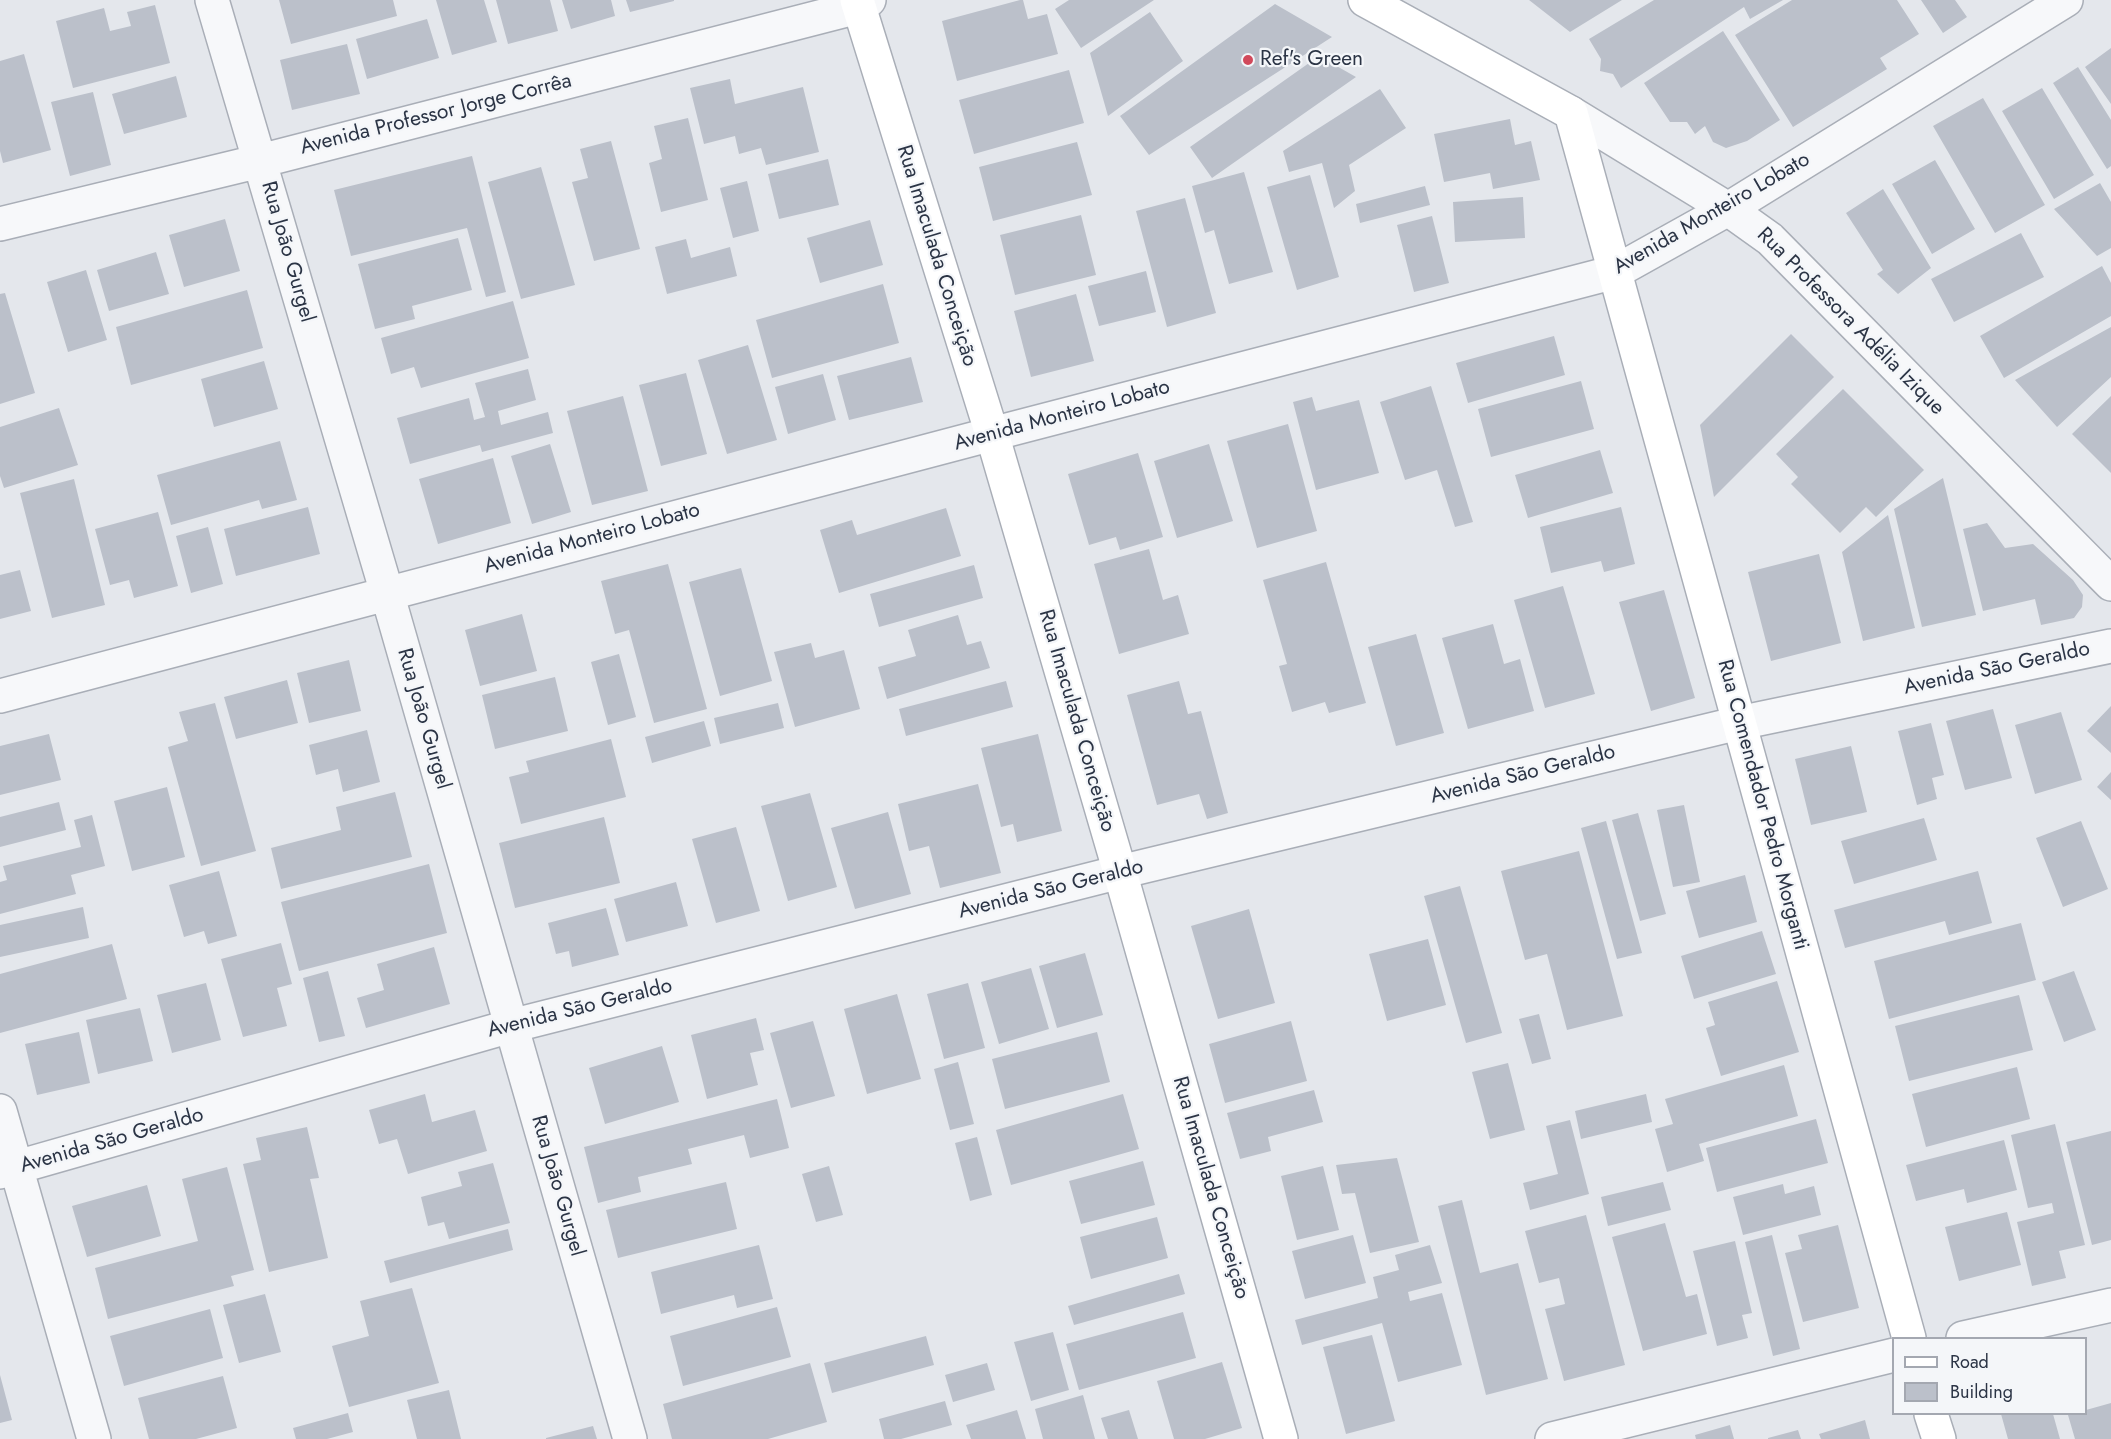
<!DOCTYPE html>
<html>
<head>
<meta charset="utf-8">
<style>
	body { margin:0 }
	#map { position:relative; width:2111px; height:1439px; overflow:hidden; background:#e4e7ec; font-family:Jost,sans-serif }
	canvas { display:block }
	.legend { position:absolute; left:1892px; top:1337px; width:195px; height:78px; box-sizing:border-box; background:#f4f6f9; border:2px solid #a4a8b1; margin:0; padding:8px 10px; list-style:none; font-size:18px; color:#2b3445 }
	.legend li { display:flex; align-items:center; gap:12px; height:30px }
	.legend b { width:30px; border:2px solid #a4a8b1 }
</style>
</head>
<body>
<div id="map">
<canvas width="2111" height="1439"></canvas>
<ul class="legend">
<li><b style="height:8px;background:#fff"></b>Road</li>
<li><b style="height:16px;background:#bbc0ca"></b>Building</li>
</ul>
</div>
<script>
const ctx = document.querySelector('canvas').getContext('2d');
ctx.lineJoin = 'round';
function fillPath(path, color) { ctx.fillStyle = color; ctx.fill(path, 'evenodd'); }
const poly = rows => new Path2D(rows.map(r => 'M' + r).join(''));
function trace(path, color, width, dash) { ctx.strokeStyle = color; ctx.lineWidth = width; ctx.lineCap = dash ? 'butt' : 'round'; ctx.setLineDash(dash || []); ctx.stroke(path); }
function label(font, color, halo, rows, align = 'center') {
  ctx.font = font + ' Jost,sans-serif'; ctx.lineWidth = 4.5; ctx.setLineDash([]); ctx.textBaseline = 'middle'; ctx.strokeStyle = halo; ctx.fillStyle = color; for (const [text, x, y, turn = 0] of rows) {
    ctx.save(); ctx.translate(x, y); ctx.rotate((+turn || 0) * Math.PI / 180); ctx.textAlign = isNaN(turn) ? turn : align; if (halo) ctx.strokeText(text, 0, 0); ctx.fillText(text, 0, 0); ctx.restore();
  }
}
fillPath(poly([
	[279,0,393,0,397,16,291,44],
	[436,0,484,0,497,42,452,55],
	[496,0,550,0,558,31,508,44],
	[562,0,611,0,615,16,571,29],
	[626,0,674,0,674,1,630,12],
	[1020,0,1023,0,1028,19,1047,14,1058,54,957,81,942,21],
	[1069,0,1154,0,1081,48,1055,9],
	[1529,0,1622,0,1570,32],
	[1654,0,1783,0,1750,19,1744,7,1621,88,1613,74,1600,71,1601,59,1589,39],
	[1792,0,1897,0,1919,34,1880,58,1887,69,1793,127,1735,35],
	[1921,0,1955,0,1967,17,1943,33],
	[1275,4,1332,37,1149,155,1120,116],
	[155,5,170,63,73,88,56,21,104,8,110,31,131,26,127,12],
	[1150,12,1183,61,1108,116,1090,53],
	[427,19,439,58,367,79,356,39],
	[1723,31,1780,120,1747,141,1726,148,1713,142,1705,126,1695,134,1687,122,1670,122,1644,83],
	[347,44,360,94,292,110,280,60],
	[2111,48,2111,104,2085,67],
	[24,54,51,150,3,163,0,151,0,61],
	[1319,56,1356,77,1212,178,1190,147],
	[2078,67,2111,120,2111,166,2107,169,2053,83],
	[1069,70,1084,123,974,154,959,100],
	[176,76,187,117,124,134,112,94],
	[730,79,735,104,803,87,819,152,766,165,761,148,739,154,735,136,704,144,690,88],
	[2042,88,2094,175,2054,199,2002,111],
	[1380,89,1406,128,1349,165,1355,191,1334,208,1322,163,1289,172,1283,151],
	[93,92,111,165,70,176,51,102],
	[1983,98,2045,205,1995,233,1933,126],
	[688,118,708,200,661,212,649,163,662,159,654,126],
	[1510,119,1515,145,1531,141,1540,180,1493,189,1490,173,1444,182,1434,134],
	[611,141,640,249,594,261,572,182,588,178,580,149],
	[1077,142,1092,195,993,221,979,167],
	[472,156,506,292,486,297,467,228,351,256,334,190],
	[828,159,839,205,779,219,768,174],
	[1935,160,1975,229,1932,254,1892,184],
	[541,167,575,285,521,299,488,182],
	[1244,172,1273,272,1229,284,1214,230,1205,233,1192,186],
	[1310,175,1339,277,1297,290,1267,187],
	[747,181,759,231,733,238,720,188],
	[2100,183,2111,202,2111,248,2097,256,2054,209],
	[1425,186,1430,205,1360,223,1356,204],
	[1883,189,1931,268,1898,294,1877,274,1883,270,1846,213],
	[1523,197,1525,238,1455,242,1453,202],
	[1185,198,1216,313,1167,327,1136,211],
	[1081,215,1096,275,1015,295,1000,235],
	[1432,216,1449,283,1414,292,1397,225],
	[225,219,240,271,184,287,169,235],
	[870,220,883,265,820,283,807,238],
	[2021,233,2044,277,1954,322,1931,279],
	[458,238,472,290,412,306,415,319,375,329,358,264],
	[686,239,691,258,730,247,737,276,667,294,655,247],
	[156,252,169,294,109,311,97,270],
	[2102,266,2111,283,2111,316,2004,378,1980,336],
	[86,270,107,340,68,352,47,282],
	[1146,271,1156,312,1099,326,1088,286],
	[883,284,899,343,772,378,756,320],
	[247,290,263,348,131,385,116,327],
	[5,293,35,393,0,404,0,294],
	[1076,294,1094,361,1031,377,1014,311],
	[513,301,529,358,421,388,414,367,391,374,381,338],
	[2111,327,2111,377,2057,427,2015,380],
	[1791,334,1834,377,1714,497,1700,425],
	[1554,336,1565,375,1468,403,1456,363],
	[748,345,777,440,727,454,698,360],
	[911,357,923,402,849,420,837,376],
	[264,361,278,409,214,427,201,379],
	[528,369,536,400,498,411,501,425,548,412,553,433,482,452,480,445,410,464,397,418,469,398,474,420,485,417,475,383],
	[686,373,707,454,661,466,639,385],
	[823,374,836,420,788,434,775,387],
	[1581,381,1594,429,1491,457,1478,409],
	[1431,386,1473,522,1455,527,1437,470,1405,480,1380,402],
	[1843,389,1924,470,1876,517,1866,507,1840,533,1791,484,1798,477,1776,454],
	[623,396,648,491,592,505,567,411],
	[2111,396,2111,473,2072,434],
	[1312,397,1316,411,1359,400,1379,473,1316,490,1293,402],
	[59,408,78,465,4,488,0,476,0,427],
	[1288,424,1317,531,1257,548,1227,441],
	[280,441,297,500,262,509,259,500,171,525,157,475],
	[550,444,571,512,532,524,511,456],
	[1209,444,1233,521,1177,538,1154,461],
	[1600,450,1613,493,1528,518,1515,475],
	[1138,453,1163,537,1120,550,1116,537,1089,545,1068,474],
	[493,458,511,523,438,544,419,479],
	[1943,478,1976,615,1922,627,1894,509],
	[74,479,105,605,52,618,20,493],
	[308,507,320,554,236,576,224,529],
	[1621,507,1635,564,1604,572,1601,561,1551,573,1540,527],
	[946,508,961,556,839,593,820,530,852,520,857,535],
	[158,512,178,586,134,598,129,580,110,585,95,529],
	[1888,515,1915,628,1863,641,1842,552],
	[1987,523,2005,548,2033,544,2073,580,2083,595,2082,607,2074,618,2041,625,2035,599,1983,611,1963,529],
	[208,527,223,584,191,593,176,536],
	[1149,549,1163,600,1178,595,1189,634,1119,654,1094,564],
	[1819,554,1841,643,1771,661,1748,572],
	[1326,562,1366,703,1329,713,1325,702,1292,712,1279,666,1287,664,1263,580],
	[668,564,707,709,654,723,629,630,615,634,601,581],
	[974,565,983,598,879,627,870,594],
	[741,568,772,681,720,696,689,582],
	[20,570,31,611,0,619,0,575],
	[1563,586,1595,694,1545,708,1514,600],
	[1664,590,1695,698,1651,711,1619,602],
	[522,614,537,671,480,686,465,630],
	[958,615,967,645,981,641,990,668,887,699,878,667,916,656,908,630],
	[1493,624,1504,664,1520,659,1534,711,1468,729,1442,638],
	[1416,634,1444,733,1396,746,1368,647],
	[811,643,815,658,844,650,860,709,795,727,774,652],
	[619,654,636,717,608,725,591,662],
	[349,660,361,711,309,723,297,673],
	[555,677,568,731,495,749,482,695],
	[287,680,298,723,236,739,224,697],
	[1006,681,1013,707,906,736,899,709],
	[1179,681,1188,714,1201,711,1228,813,1207,819,1199,794,1157,805,1127,695],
	[215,703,256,851,201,866,168,747,188,741,179,712],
	[778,703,784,728,720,744,714,718],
	[2111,706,2111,753,2087,731],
	[1993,709,2012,778,1965,790,1946,721],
	[2061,712,2082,780,2035,794,2015,725],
	[704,721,711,746,652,763,645,737],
	[1931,723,1944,775,1932,778,1937,799,1917,805,1898,731],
	[367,730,380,782,343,792,338,769,316,775,309,745],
	[49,734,61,780,0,795,0,746],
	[1038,734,1062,831,1017,842,1013,824,1001,827,981,748],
	[611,739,626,797,521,824,509,777,529,772,526,761],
	[1851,746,1867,812,1811,825,1795,759],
	[2111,772,2111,800,2097,787],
	[978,784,1001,873,940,888,929,846,909,851,898,804],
	[167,787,185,857,132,871,114,801],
	[395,792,412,857,281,889,271,848,341,830,336,807],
	[810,793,837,887,788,901,761,806],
	[59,802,66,830,0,847,0,817],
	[1684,805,1700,882,1673,887,1657,810],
	[888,812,911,894,855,909,831,828],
	[1638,813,1666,914,1640,921,1612,820],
	[92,815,105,866,71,875,76,894,0,914,0,882,7,880,3,866,81,847,74,820],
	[604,817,620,883,515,908,499,843],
	[1924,818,1937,860,1854,884,1841,841],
	[1606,821,1642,953,1617,959,1581,828],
	[2081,821,2108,889,2063,907,2036,838],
	[736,827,760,911,716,923,692,839],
	[1579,851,1623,1016,1567,1030,1547,954,1525,960,1501,871],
	[429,864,447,933,299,971,281,902],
	[219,871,237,936,208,944,204,931,184,937,169,885],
	[1978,871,1992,923,1949,935,1945,921,1845,948,1834,910],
	[1745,875,1757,922,1699,938,1686,891],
	[676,882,688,926,626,942,614,899],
	[1460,886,1502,1033,1466,1043,1424,896],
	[83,907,89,938,0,957,0,925],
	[606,908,619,955,572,967,569,951,556,954,548,923],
	[1249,909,1275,1003,1218,1019,1191,926],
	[2021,923,2036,980,1889,1019,1874,961],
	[1762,931,1776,974,1694,999,1681,956],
	[1428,939,1446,1005,1387,1021,1369,954],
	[281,943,292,984,277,988,287,1026,243,1037,221,959],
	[112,944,127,999,0,1033,0,974],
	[434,947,450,1004,366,1028,357,998,384,990,377,964],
	[1085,953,1103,1015,1057,1028,1039,966],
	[1031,968,1049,1029,999,1044,981,982],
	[328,971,345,1036,319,1042,303,978],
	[2074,971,2096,1030,2064,1042,2042,982],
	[1777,981,1799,1052,1721,1076,1706,1028,1715,1025,1708,1002],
	[206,983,221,1040,172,1053,157,995],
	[968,983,985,1048,944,1059,927,994],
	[897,994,921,1079,867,1094,844,1009],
	[2019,995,2033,1050,1909,1081,1895,1026],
	[140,1008,153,1061,98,1074,86,1020],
	[1539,1014,1551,1059,1532,1064,1519,1019],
	[756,1018,764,1050,750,1053,758,1085,707,1099,691,1035],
	[813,1021,835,1096,791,1108,770,1033],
	[1291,1021,1307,1081,1225,1103,1209,1044],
	[79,1032,90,1083,37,1095,25,1044],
	[1097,1032,1110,1082,1005,1109,992,1059],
	[662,1046,679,1102,605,1124,589,1068],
	[958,1062,974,1124,950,1130,934,1069],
	[1508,1063,1525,1130,1490,1139,1472,1072],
	[1784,1065,1798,1116,1699,1144,1704,1161,1667,1172,1655,1129,1673,1124,1665,1099],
	[2017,1067,2030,1119,1926,1147,1912,1094],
	[1314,1090,1323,1122,1268,1137,1271,1151,1240,1159,1227,1113],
	[425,1094,432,1122,475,1110,487,1151,408,1174,397,1139,379,1144,369,1110],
	[1123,1094,1139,1149,1011,1185,996,1130],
	[1646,1094,1652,1122,1581,1139,1575,1111],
	[777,1099,789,1148,750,1158,744,1135,688,1149,692,1164,638,1177,641,1192,598,1203,584,1147],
	[1816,1119,1828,1163,1717,1192,1706,1148],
	[1570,1120,1589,1194,1530,1210,1523,1183,1558,1174,1546,1126],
	[2055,1124,2085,1245,2059,1251,2066,1278,2032,1286,2017,1222,2054,1213,2052,1203,2028,1208,2011,1135],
	[307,1127,319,1178,310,1179,328,1258,269,1272,243,1164,261,1160,256,1138],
	[2111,1131,2111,1240,2092,1245,2066,1142],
	[977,1137,992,1195,970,1201,955,1143],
	[2004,1140,2017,1190,1967,1203,1964,1189,1916,1201,1906,1165],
	[1397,1158,1419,1242,1370,1253,1355,1193,1342,1194,1336,1165],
	[1143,1161,1155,1205,1081,1224,1069,1181],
	[493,1163,510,1223,449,1239,444,1222,428,1226,421,1197,462,1186,458,1172],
	[829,1166,843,1215,816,1222,802,1174],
	[1323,1166,1339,1230,1297,1240,1281,1176],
	[227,1167,254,1270,231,1276,234,1286,108,1319,95,1268,198,1241,182,1179],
	[726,1182,737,1229,618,1258,606,1210],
	[1663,1182,1671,1210,1608,1226,1601,1197],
	[1783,1184,1785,1194,1814,1186,1821,1215,1743,1235,1733,1197],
	[147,1185,161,1236,87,1257,72,1206],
	[1462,1200,1480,1273,1518,1263,1548,1379,1486,1395,1438,1206],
	[2007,1212,2021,1265,1959,1281,1945,1227],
	[1586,1215,1625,1365,1564,1381,1545,1309,1565,1304,1559,1278,1539,1283,1525,1231],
	[1157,1217,1168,1258,1091,1279,1080,1237],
	[1665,1223,1686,1297,1697,1294,1707,1334,1643,1351,1612,1237],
	[1838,1225,1859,1308,1803,1322,1785,1253,1802,1249,1798,1235],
	[508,1229,513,1250,390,1283,384,1261],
	[1353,1235,1366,1283,1305,1299,1292,1251],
	[1772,1235,1800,1349,1773,1356,1745,1242],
	[1735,1241,1752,1313,1742,1315,1748,1338,1717,1346,1693,1251],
	[759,1245,773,1299,737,1308,734,1295,661,1314,651,1272],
	[1430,1245,1442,1283,1408,1292,1410,1301,1442,1293,1462,1365,1398,1382,1382,1323,1302,1345,1295,1320,1378,1298,1373,1277,1399,1270,1395,1255],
	[1179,1274,1185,1294,1074,1325,1068,1306],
	[412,1288,439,1383,349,1407,332,1346,369,1336,360,1301],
	[265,1294,281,1352,239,1363,223,1305],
	[777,1307,791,1357,683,1386,670,1336],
	[210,1309,223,1358,124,1386,110,1336],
	[1183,1312,1196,1358,1079,1390,1066,1344],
	[1053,1332,1069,1390,1031,1401,1014,1342],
	[1372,1335,1395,1421,1346,1434,1323,1347],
	[926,1336,934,1365,832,1393,824,1363],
	[1222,1362,1242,1428,1205,1439,1174,1439,1157,1381],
	[810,1363,827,1422,768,1439,672,1439,663,1404],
	[987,1363,995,1390,953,1402,945,1375],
	[0,1375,12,1420,0,1423],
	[223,1376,237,1428,196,1439,149,1439,138,1398],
	[449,1390,461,1439,417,1439,407,1400],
	[1083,1395,1095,1439,1043,1439,1035,1409],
	[945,1401,952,1425,901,1439,884,1439,879,1419],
	[2111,1403,2111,1439,2075,1439,2068,1415,2086,1414,2086,1410],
	[1017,1410,1026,1439,971,1439,966,1425],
	[1129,1410,1138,1439,1108,1439,1101,1418],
	[348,1413,353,1432,327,1439,296,1439,293,1428],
	[2001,1414,2053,1414,2060,1439,2008,1439],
	[1865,1420,1870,1439,1821,1439,1819,1434],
	[1730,1425,1734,1439,1696,1439,1695,1435],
	[593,1426,597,1439,546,1439,546,1438],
	[1798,1430,1801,1439,1768,1439,1768,1438]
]), '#bbc0ca');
const street = poly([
	[212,0,387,593,630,1439],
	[1571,113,1728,209,1770,239,2111,584],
	[0,224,260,161,858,7,869,0],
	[0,696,992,434,1615,272,1728,209,2066,0],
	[0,1111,94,1439],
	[0,1172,511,1026,1120,872,1739,723,2111,646],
	[1963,1338,2111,1305],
	[1552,1439,1894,1355]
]);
const secondary = poly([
	[857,0,992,434,1120,872,1281,1439],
	[1365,0,1571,113,1909,1338],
	[1931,1414,1939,1439]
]);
trace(street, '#a9aeb7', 36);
trace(secondary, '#a9aeb7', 36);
trace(street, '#f7f8fa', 33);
trace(secondary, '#fff', 33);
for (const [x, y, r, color] of [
	[1248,60,6,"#d1495b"]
]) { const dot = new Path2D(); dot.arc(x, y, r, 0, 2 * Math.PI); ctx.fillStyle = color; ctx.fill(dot); trace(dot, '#f4f6f9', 2); }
label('21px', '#2b3445', '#f4f6f9', [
	["Ref's Green",1260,60]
], 'left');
label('21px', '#2b3445', '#f4f6f9', [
	["Avenida Professor Jorge Corrêa",436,115,-14],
	["Avenida Monteiro Lobato",1712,214,-30],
	["Rua João Gurgel",287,252,74],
	["Rua Imaculada Conceição",936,256,73],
	["Rua Professora Adélia Izique",1850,322,45],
	["Avenida Monteiro Lobato",1062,416,-15],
	["Avenida Monteiro Lobato",592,539,-15],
	["Avenida São Geraldo",1997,669,-12],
	["Rua João Gurgel",423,719,74],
	["Rua Imaculada Conceição",1076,721,74],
	["Avenida São Geraldo",1523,775,-14],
	["Rua Comendador Pedro Morganti",1762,805,75],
	["Avenida São Geraldo",1051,890,-14],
	["Avenida São Geraldo",580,1009,-14],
	["Avenida São Geraldo",112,1141,-16],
	["Rua João Gurgel",557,1186,74],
	["Rua Imaculada Conceição",1210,1188,74]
]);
</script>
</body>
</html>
